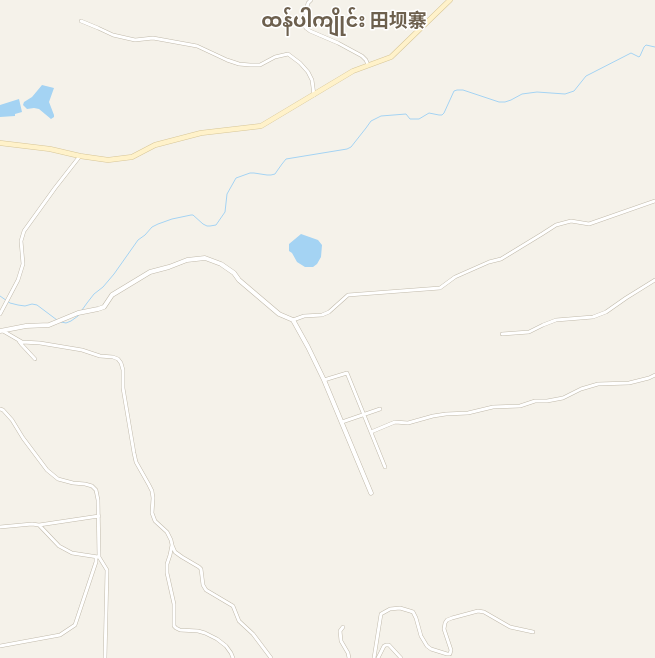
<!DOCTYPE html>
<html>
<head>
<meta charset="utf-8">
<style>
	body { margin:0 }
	canvas { display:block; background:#f5f2ea }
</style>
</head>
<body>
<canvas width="655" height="658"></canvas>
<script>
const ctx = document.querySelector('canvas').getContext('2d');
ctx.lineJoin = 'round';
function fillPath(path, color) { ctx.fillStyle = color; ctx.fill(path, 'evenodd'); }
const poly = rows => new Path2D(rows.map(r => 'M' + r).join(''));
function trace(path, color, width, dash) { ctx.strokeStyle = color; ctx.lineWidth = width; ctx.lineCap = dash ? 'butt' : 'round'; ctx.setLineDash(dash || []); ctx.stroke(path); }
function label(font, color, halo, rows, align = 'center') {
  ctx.font = font + ' "Exo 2","Noto Sans SC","Noto Sans Myanmar",sans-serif'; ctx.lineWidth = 3; ctx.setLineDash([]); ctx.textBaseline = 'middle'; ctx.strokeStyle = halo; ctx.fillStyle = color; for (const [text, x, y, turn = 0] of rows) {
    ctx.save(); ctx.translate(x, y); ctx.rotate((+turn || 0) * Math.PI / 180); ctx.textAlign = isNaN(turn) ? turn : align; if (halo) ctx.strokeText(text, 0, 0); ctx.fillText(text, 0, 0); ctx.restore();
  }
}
fillPath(poly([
	[42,85,54,88,49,102,54,115,54,117,51,119,39,109,34,108,27,109,23,105,24,102,32,97],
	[19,99,22,112,15,114,15,116,0,117,0,105],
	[301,234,318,240,322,245,321,257,317,264,313,267,305,267,297,262,292,253,289,251,289,244]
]), '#a4d3f3');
trace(poly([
	[0,296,10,303,18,305,25,306,32,304,37,305,57,320],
	[82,310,87,303,94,294,103,287,114,274,138,240,145,235,152,227,158,224,172,219,191,215,193,215,203,224,207,226,210,226,216,225,225,212,227,194,236,178,250,173,254,173,267,175,271,175,275,174,277,171,282,164,286,159,347,149,351,147,366,128,371,121,381,116,406,114,410,119,419,119,429,113,439,115,442,115,444,113,454,91,457,90,463,90,499,102,505,102,511,100,522,94,537,92,565,94,574,91,586,76,590,74,631,53,639,57,640,56,644,47,646,45,655,47],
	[61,322,66,323,71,321,78,316,79,314]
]), '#a4d3f3', 1);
const minor = poly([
	[311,0,308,3,306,11,305,26,306,28,310,31,338,43,362,56,366,60,368,65],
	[81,21,98,28,113,35,135,40,153,38,197,46,227,60,239,64,250,65,260,65,275,57,288,54,300,63,308,72,312,80,314,95],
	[0,314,18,280,23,264,21,241,24,231,55,188,80,156],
	[293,320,304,316,322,315,329,312,348,295,440,288,455,277,489,262,501,259,542,234,556,225,571,221,589,224,655,201],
	[3,331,22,342,40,343,82,350,100,356,113,357,118,359,121,363,123,370,123,388,134,453,136,462,149,485,152,491,153,498,152,513,155,521,167,532,171,540,172,545,175,552,182,557,199,567,201,569,203,585,206,590,233,606,239,621,253,634,271,658],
	[502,334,529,332,543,325,556,320,593,317,606,312,626,298,655,280],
	[19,341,22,345,35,359],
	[324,380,347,373,385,467],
	[0,409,3,410,12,420,23,438,47,470,58,479,73,483,85,484,92,486,96,490,98,500,99,557,107,570,105,658],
	[342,422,380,409],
	[371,432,395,422,408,423,433,416,446,414,468,413,493,407,520,406,535,401,547,401,563,398,581,389,598,384,629,383,649,378,655,375],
	[39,525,99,516],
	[0,527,32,524,39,525,59,546,72,553,98,557],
	[172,545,170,555,167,564,167,573,174,604,174,626,176,628,180,630,198,631,205,633,217,639,226,646,231,653,233,658],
	[343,627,340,631,341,641,348,653,349,658],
	[0,646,60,635,75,625,96,562,96,557],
	[374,658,381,614,390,609,400,608,410,611,413,612,416,618,421,636,427,646,431,649,447,654,450,654,451,650,444,629,445,623,447,620,452,618,478,611,484,612,510,627,533,632],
	[378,658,384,646,386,645,389,645,401,658]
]);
const tertiary = poly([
	[0,331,26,326,49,325,78,313,98,309,104,307,112,295,150,272,169,267,187,260,205,258,221,264,234,273,239,280,279,314,293,320,308,347,324,380,371,493]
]);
const secondary = poly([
	[0,143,50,149,80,156,108,160,132,157,155,145,201,133,261,126,353,71,391,57,450,0]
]);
trace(minor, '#c1baab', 4);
trace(tertiary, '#c1baab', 5);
trace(secondary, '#d7c698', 5.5);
trace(minor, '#fff', 3);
trace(tertiary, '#fff', 4);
trace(secondary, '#fff2ca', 4.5);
label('bold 19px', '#6d604e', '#fff', [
	["ထန်ပါကျိုင်း 田坝寨",344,21]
]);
</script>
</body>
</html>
